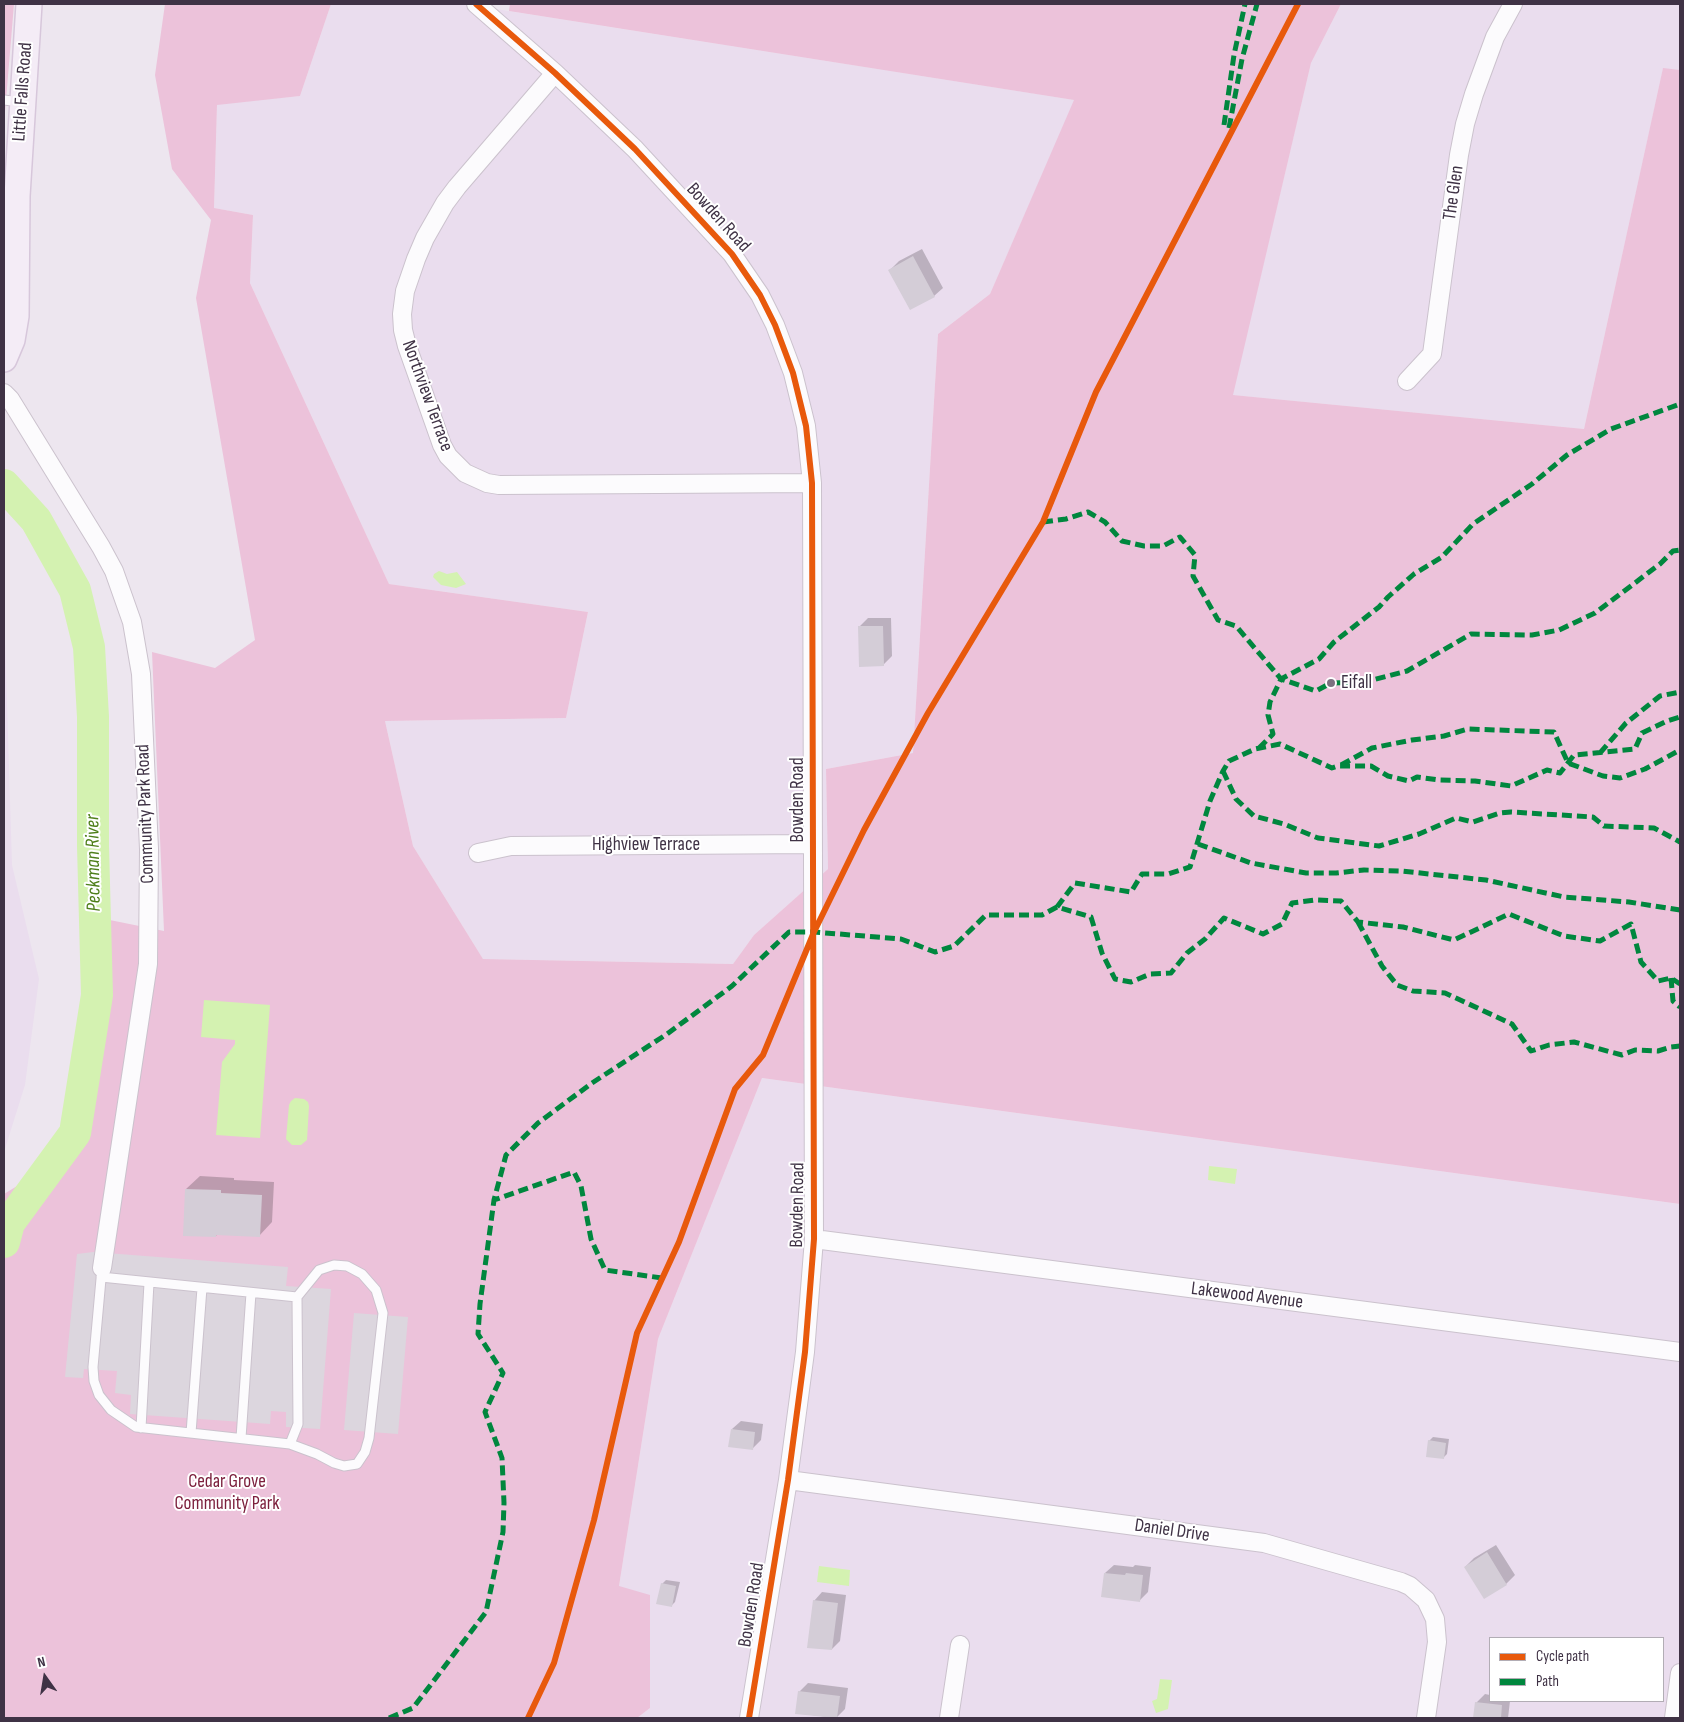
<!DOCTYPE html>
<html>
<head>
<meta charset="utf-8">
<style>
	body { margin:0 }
	#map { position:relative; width:1684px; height:1722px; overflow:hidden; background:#ede6ef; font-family:"Sofia Sans Condensed",sans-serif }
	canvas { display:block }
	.frame { position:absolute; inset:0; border:5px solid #3f3245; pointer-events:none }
	.legend { position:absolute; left:1489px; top:1637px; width:175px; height:65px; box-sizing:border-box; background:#fff; border:1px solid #b2adb5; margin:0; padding:6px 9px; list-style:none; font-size:15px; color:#3f3245 }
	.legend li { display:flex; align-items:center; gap:10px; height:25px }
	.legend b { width:25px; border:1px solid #b2adb5 }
	.north { position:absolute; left:20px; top:1652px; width:50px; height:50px; -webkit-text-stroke:4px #fff; paint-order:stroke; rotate:347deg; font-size:14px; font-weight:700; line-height:20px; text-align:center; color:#3f3245 }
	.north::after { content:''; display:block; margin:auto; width:18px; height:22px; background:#3f3245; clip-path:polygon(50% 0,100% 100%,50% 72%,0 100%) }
</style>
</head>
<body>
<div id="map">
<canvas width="1684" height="1722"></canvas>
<div class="frame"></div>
<ul class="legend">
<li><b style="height:6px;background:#e8590c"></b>Cycle path</li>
<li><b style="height:6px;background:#00873e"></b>Path</li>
</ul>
<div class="north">N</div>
</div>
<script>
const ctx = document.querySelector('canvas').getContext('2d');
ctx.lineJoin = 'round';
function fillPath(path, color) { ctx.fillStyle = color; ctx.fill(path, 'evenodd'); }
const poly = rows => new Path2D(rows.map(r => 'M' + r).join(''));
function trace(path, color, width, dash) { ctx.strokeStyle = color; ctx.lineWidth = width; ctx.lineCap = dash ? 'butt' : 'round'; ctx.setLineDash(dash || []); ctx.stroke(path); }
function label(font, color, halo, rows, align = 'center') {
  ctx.font = font + ' "Sofia Sans Condensed",sans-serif'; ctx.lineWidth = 4; ctx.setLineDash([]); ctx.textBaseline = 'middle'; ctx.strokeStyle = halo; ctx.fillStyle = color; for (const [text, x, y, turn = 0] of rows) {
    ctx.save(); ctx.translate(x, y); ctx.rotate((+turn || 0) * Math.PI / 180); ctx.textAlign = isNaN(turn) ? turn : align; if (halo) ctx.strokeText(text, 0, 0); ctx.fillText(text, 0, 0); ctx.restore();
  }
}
fillPath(poly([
	[331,4,464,4,1075,100,990,294,938,334,913,753,826,769,828,869,754,935,733,964,483,959,413,846,385,721,566,718,588,612,389,584,250,283,253,215,214,208,217,104,300,96],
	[1341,4,1680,4,1680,70,1663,69,1584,429,1232,395,1311,63],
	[4,607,12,865,39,979,25,1085,4,1152],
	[762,1078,1680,1204,1680,1718,637,1718,650,1708,619,1586,658,1339],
	[1490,1638,1663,1638,1663,1701,1490,1701]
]), '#eaddee');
fillPath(poly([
	[4,4,14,4,5,112,4,170],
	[165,4,331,4,300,96,217,105,214,208,253,215,250,283,389,584,588,612,566,718,385,721,413,846,483,959,733,964,754,935,828,869,826,769,913,753,938,334,990,294,1074,100,509,11,510,4,1341,4,1311,63,1233,395,1584,429,1663,68,1680,70,1680,1204,762,1078,658,1339,619,1586,650,1595,650,1708,637,1718,4,1718,4,1194,35,1175,64,1123,88,976,90,916,164,931,152,652,215,668,255,640,196,298,211,220,172,169,155,75]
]), '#ecc2da');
fillPath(poly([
	[93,1252,288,1267,286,1286,331,1289,320,1429,286,1427,286,1412,271,1411,270,1424,130,1414,131,1395,115,1393,117,1371,84,1369,83,1378,65,1377,77,1254],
	[354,1313,408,1317,398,1434,344,1430]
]), '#dcd6de');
fillPath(poly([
	[439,571,447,574,457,572,466,584,456,588,441,585,433,577,434,574],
	[204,1000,270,1005,260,1138,216,1135,222,1062,235,1044,235,1040,201,1037],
	[295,1098,304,1099,308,1102,309,1106,307,1140,301,1145,292,1145,286,1139,289,1105,291,1101],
	[1209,1166,1237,1169,1235,1184,1208,1180],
	[819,1566,850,1570,849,1586,817,1582],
	[1160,1679,1172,1680,1168,1709,1156,1713,1152,1701,1157,1699]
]), '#d4f2b1');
fillPath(poly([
	[922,249,943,288,934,296,890,270,899,261],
	[868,618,891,618,892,656,883,665,859,627],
	[200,1176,234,1178,234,1180,274,1182,272,1222,259,1236,218,1233,216,1236,186,1189],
	[741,1421,763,1424,761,1440,752,1449,732,1429],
	[1433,1437,1449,1439,1447,1454,1443,1458,1429,1441],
	[1496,1545,1515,1575,1506,1584,1465,1567,1474,1558],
	[1114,1565,1133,1567,1135,1565,1151,1567,1148,1592,1139,1601,1105,1573],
	[666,1580,680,1582,675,1602,671,1606,662,1584],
	[822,1592,846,1595,840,1641,832,1649,814,1601],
	[808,1683,848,1688,845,1709,836,1718,796,1713,799,1692],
	[1485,1694,1490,1695,1490,1701,1510,1701,1508,1718,1475,1718,1476,1703]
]), '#0003');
trace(poly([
	[4,485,36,520,75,590,89,647,93,717,93,846,97,995,75,1133,9,1223,4,1242]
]), '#d4f2b1', 32);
fillPath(poly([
	[913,256,935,297,910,310,888,270],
	[858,626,883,626,884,666,859,667],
	[185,1189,221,1190,221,1193,262,1195,260,1237,216,1235,216,1237,183,1236],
	[731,1429,755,1432,753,1450,728,1447],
	[1428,1440,1446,1443,1444,1459,1426,1457],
	[1487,1552,1507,1585,1484,1599,1464,1567],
	[1104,1573,1125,1575,1126,1573,1143,1575,1140,1602,1101,1597],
	[661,1583,676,1586,672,1607,656,1604],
	[813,1600,838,1603,832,1650,807,1648],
	[798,1691,840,1696,837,1718,795,1714],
	[1475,1702,1502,1705,1501,1718,1473,1718]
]), '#d4cdd7');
const lane = poly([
	[4,100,21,102],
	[101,1277,297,1297,298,1424,290,1444,136,1427,111,1410,99,1395,94,1381,93,1367,102,1268],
	[141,1428,149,1283],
	[191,1433,202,1288],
	[241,1438,251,1293],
	[290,1444,317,1454,334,1463,344,1466,357,1464,365,1452,369,1438,383,1313,376,1290,362,1274,347,1266,334,1265,319,1270,297,1297]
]);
const street = poly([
	[476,4,555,73,635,149,732,254,760,295,775,325,793,373,806,426,812,483,814,1239,805,1352,788,1480,749,1718],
	[555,73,457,187,445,203,425,238,416,259,405,291,402,314,403,330,407,346,442,445,448,456,465,473,487,483,499,485,812,483],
	[1407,381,1432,354,1459,155,1465,124,1474,94,1495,37,1513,4],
	[4,393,10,399,101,547,114,571,132,622,141,674,149,849,148,964,102,1268],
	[478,853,511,846,813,844],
	[814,1239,1680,1352],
	[788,1480,1264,1543,1401,1582,1410,1586,1426,1600,1435,1619,1437,1642,1426,1718],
	[949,1718,960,1645],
	[1674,1718,1680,1673]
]);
const secondary = poly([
	[4,359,12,340,16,316,17,196,29,4]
]);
trace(lane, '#cbc2cd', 11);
trace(street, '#cbc2cd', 20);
trace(secondary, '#d7c7db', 28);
trace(lane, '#fcfbfd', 9);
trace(street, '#fcfbfd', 18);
trace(secondary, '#f4ecf6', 25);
trace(poly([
	[1224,125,1234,55,1245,4],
	[1229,128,1242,59,1257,4],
	[1043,522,1066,519,1088,512,1105,522,1122,541,1144,546,1163,546,1180,537,1195,555,1193,576,1218,620,1236,626,1281,679,1316,691,1331,683,1365,682,1407,671,1471,634,1532,635,1559,630,1595,613,1660,564,1673,551,1680,550],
	[1259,748,1273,734,1268,715,1270,702,1281,679,1319,659,1334,642,1379,607,1388,597,1414,574,1442,557,1473,524,1532,484,1567,455,1611,429,1680,404],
	[1600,753,1626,723,1660,696,1680,692],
	[1341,765,1372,748,1412,740,1444,736,1468,729,1554,732,1568,763,1603,776,1620,778,1645,769,1680,750],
	[1223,771,1236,799,1254,816,1284,824,1318,838,1379,846,1419,834,1456,818,1473,822,1500,813,1511,812,1593,817,1604,826,1654,828,1680,842],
	[1198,844,1251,863,1306,873,1336,873,1364,870,1401,871,1486,880,1564,897,1629,902,1680,910],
	[1057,907,1075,883,1131,892,1142,874,1168,874,1190,867,1210,801,1223,771,1229,761,1255,749,1280,744,1332,768,1338,766,1371,766,1388,776,1409,781,1417,777,1439,780,1475,781,1511,786,1547,770,1560,773,1574,755,1635,749,1642,733,1667,721,1680,717],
	[1358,922,1382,966,1397,985,1413,991,1445,993,1512,1024,1531,1051,1549,1045,1574,1042,1622,1055,1635,1050,1658,1051,1671,1047,1680,1046],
	[1671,978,1673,1001,1680,1007],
	[662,1278,605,1270,591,1239,581,1186,574,1172,494,1200,506,1155,538,1123,592,1083,667,1034,732,986,789,932,814,932,901,939,935,952,954,946,986,915,1042,915,1057,907,1091,917,1102,953,1115,979,1131,982,1150,974,1171,973,1187,953,1205,939,1224,918,1263,934,1282,924,1292,903,1315,900,1341,901,1358,922,1403,927,1454,940,1509,914,1564,936,1600,941,1631,924,1641,962,1658,981,1671,978,1680,984],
	[389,1718,413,1708,486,1612,503,1532,504,1503,502,1458,485,1412,503,1373,478,1334,480,1304,494,1200]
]), '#00873e', 5, [10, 5]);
trace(poly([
	[476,4,555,73,635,149,732,254,760,295,775,325,793,373,806,426,812,483,814,1239,805,1352,788,1480,749,1718],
	[528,1718,554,1663,594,1520,637,1333,679,1242,735,1089,763,1055,814,932,864,830,928,713,1043,522,1096,392,1298,4]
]), '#e8590c', 6);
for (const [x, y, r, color] of [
	[1331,683,5,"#7c7180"]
]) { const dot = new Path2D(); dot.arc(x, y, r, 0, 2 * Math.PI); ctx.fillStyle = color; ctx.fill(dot); trace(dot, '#fff', 2); }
label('19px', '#3f3245', '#fff', [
	["Little Falls Road",23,92,-86],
	["The Glen",1454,193,-82],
	["Bowden Road",718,218,48],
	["Northview Terrace",427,396,70],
	["Bowden Road",798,800,-90],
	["Community Park Road",146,814,-92],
	["Highview Terrace",646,845],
	["Bowden Road",798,1205,-89],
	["Lakewood Avenue",1247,1296,7],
	["Daniel Drive",1172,1531,8],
	["Bowden Road",752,1605,-81]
]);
label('19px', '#3f3245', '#fff', [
	["Eifall",1341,683]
], 'left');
label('19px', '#7c203d', '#fff', [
	["Cedar Grove",227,1482],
	["Community Park",227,1504]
]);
label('italic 20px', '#4f7f1b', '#fff', [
	["Peckman River",94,863,-91]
]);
</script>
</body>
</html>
